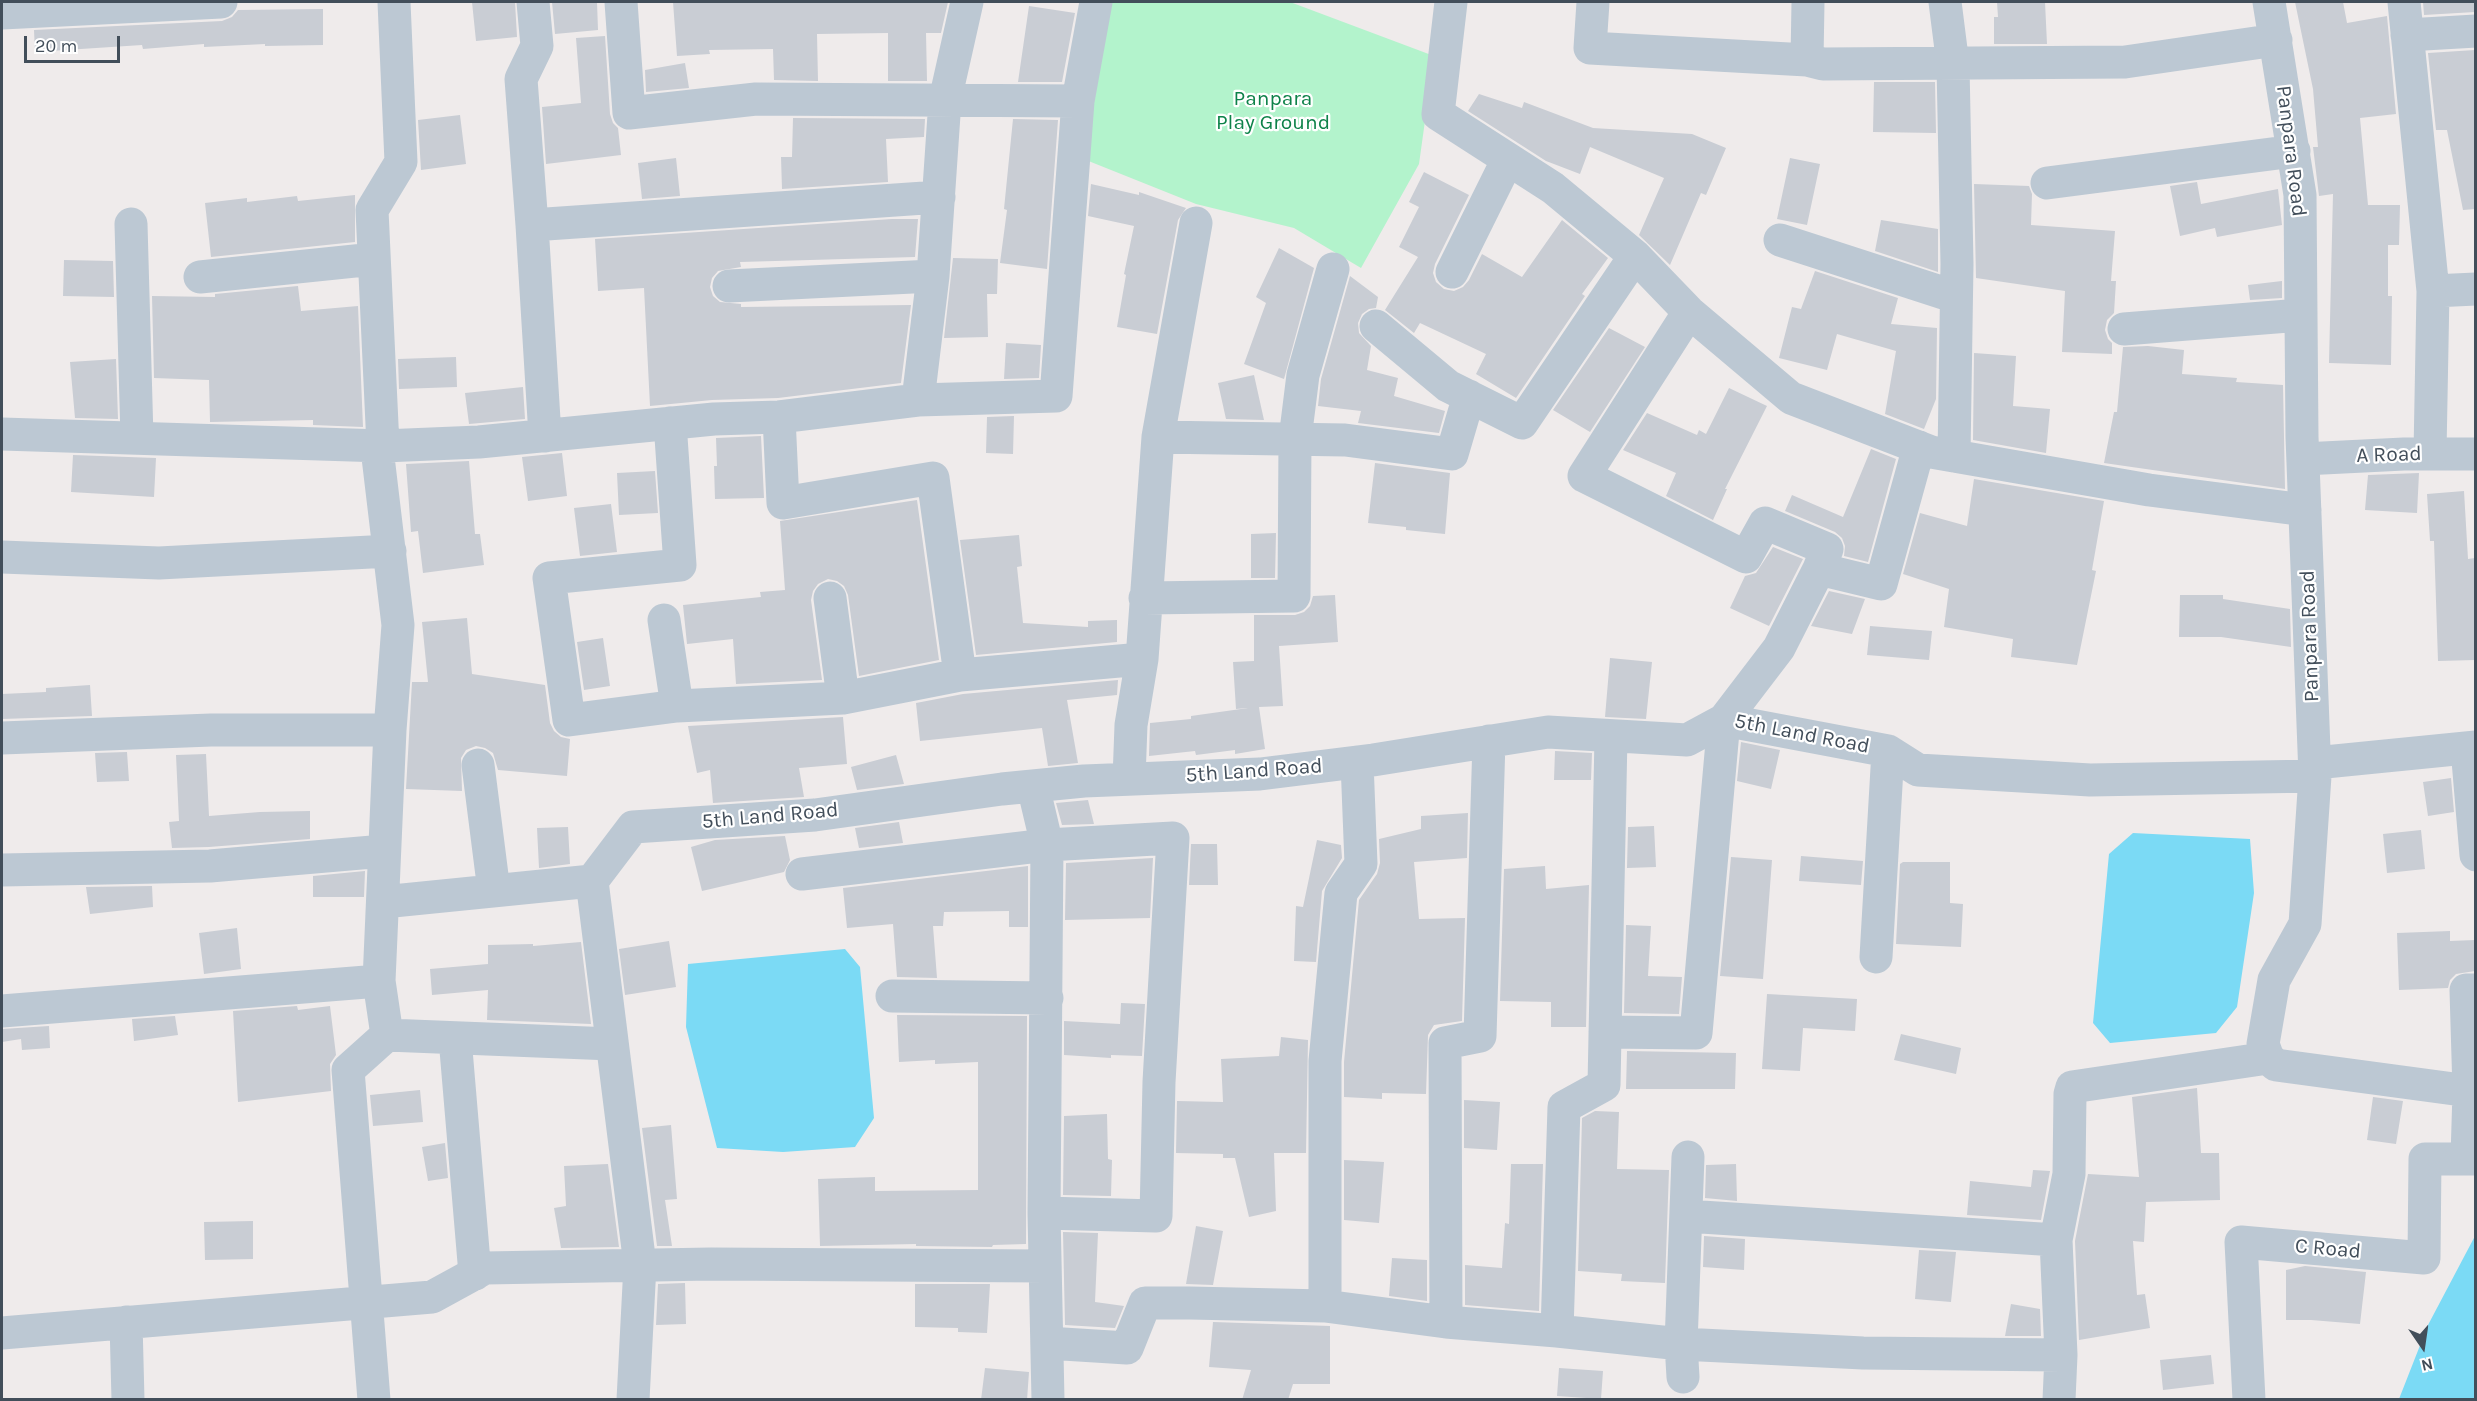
<!DOCTYPE html>
<html>
<head>
<meta charset="utf-8">
<style>
	body { margin:0 }
	#map { position:relative; width:2477px; height:1401px; overflow:hidden; background:#efebeb; font-family:Karla,sans-serif }
	canvas { display:block }
	.frame { position:absolute; inset:0; border:3px solid #424e5a; pointer-events:none }
	.north { position:absolute; left:2393px; top:1317px; width:60px; height:60px; -webkit-text-stroke:4px #fff; paint-order:stroke; rotate:167deg; font-size:16px; font-weight:700; line-height:24px; text-align:center; color:#424e5a }
	.north::after { content:''; display:block; margin:auto; width:21px; height:27px; background:#424e5a; clip-path:polygon(50% 0,100% 100%,50% 72%,0 100%) }
	.scale { position:absolute; left:24px; top:36px; width:96px; height:27px; box-sizing:border-box; border:3px solid #424e5a; border-top:0; padding-left:8px; font-size:18px; line-height:21px; white-space:nowrap; color:#424e5a; -webkit-text-stroke:4px #fff; paint-order:stroke }
</style>
</head>
<body>
<div id="map">
<canvas width="2477" height="1401"></canvas>
<div class="frame"></div>
<div class="north">N</div>
<div class="scale">20 m</div>
</div>
<script>
const ctx = document.querySelector('canvas').getContext('2d');
ctx.lineJoin = 'round';
function fillPath(path, color) { ctx.fillStyle = color; ctx.fill(path, 'evenodd'); }
const poly = rows => new Path2D(rows.map(r => 'M' + r).join(''));
function trace(path, color, width, dash) { ctx.strokeStyle = color; ctx.lineWidth = width; ctx.lineCap = dash ? 'butt' : 'round'; ctx.setLineDash(dash || []); ctx.stroke(path); }
function label(font, color, halo, rows, align = 'center') {
  ctx.font = font + ' Karla,sans-serif'; ctx.lineWidth = 4.5; ctx.setLineDash([]); ctx.textBaseline = 'middle'; ctx.strokeStyle = halo; ctx.fillStyle = color; for (const [text, x, y, turn = 0] of rows) {
    ctx.save(); ctx.translate(x, y); ctx.rotate((+turn || 0) * Math.PI / 180); ctx.textAlign = isNaN(turn) ? turn : align; if (halo) ctx.strokeText(text, 0, 0); ctx.fillText(text, 0, 0); ctx.restore();
  }
}
fillPath(poly([
	[1107,2,1290,2,1434,56,1419,164,1361,268,1294,228,1196,204,1081,158]
]), '#b3f3cc');
fillPath(poly([
	[2133,833,2250,839,2254,893,2237,1007,2216,1033,2110,1043,2093,1023,2109,854],
	[845,949,860,967,874,1118,855,1147,783,1152,717,1148,686,1027,688,964],
	[2475,1236,2475,1399,2399,1399,2428,1325]
]), '#7bdaf5');
fillPath(poly([
	[472,2,515,2,517,37,476,41],
	[552,2,597,2,598,30,555,34],
	[673,2,814,3,948,2,941,33,926,33,927,81,888,81,888,33,817,34,818,81,774,80,773,49,709,50,710,54,677,56],
	[1997,2,2045,2,2047,44,1994,44,1994,17,1998,17],
	[2295,2,2343,2,2347,23,2387,16,2396,114,2360,118,2368,205,2400,205,2399,245,2388,245,2388,296,2392,296,2391,365,2329,363,2333,194,2319,196,2313,147,2318,147,2313,89],
	[2423,2,2475,2,2475,12,2424,15],
	[1029,6,1075,13,1062,82,1018,82],
	[323,9,323,45,265,46,265,44,204,47,204,44,143,49,142,45,35,52,34,30,222,21,232,17,238,10],
	[605,36,610,114,613,123,618,128,621,155,546,164,542,107,581,103,576,38],
	[2475,50,2475,209,2463,210,2447,130,2436,130,2428,53],
	[685,63,689,88,646,92,645,70],
	[1874,82,1935,82,1936,133,1873,132],
	[1479,94,1522,108,1524,102,1593,128,1692,134,1726,148,1706,195,1701,193,1670,265,1639,235,1664,178,1590,147,1580,174,1546,161,1468,111],
	[460,115,466,164,421,170,418,120],
	[793,118,925,119,924,137,886,139,888,182,782,189,781,157,792,157],
	[1013,119,1058,120,1047,269,1000,263,1007,210,1004,209],
	[676,158,680,196,642,199,638,163],
	[1790,158,1820,164,1807,225,1777,219],
	[1424,172,1469,195,1435,264,1433,273,1436,282,1444,289,1454,291,1463,287,1469,280,1482,254,1522,277,1562,220,1608,258,1582,294,1585,296,1516,398,1476,374,1486,354,1420,323,1414,333,1385,310,1418,257,1399,247,1419,207,1409,202],
	[2197,182,2201,204,2278,189,2282,225,2217,237,2215,228,2180,236,2170,186],
	[1091,184,1139,195,1139,192,1186,208,1178,220,1157,334,1117,327,1126,275,1124,274,1134,226,1088,216],
	[1974,184,2029,186,2032,194,2031,225,2115,231,2111,281,2116,281,2114,313,2107,320,2105,330,2108,339,2112,343,2112,354,2062,352,2065,291,1976,278],
	[355,195,355,242,211,257,205,203,247,198,247,202,297,196,298,201],
	[892,219,918,219,915,257,740,262,741,267,718,271,712,278,710,287,713,296,720,302,741,304,741,307,911,305,901,383,778,398,712,400,650,406,644,288,598,291,595,239],
	[1881,220,1938,229,1938,272,1875,251],
	[1279,248,1314,268,1284,379,1244,364,1266,303,1256,297],
	[953,258,998,259,997,294,987,294,988,337,944,338],
	[64,260,113,261,114,297,63,296],
	[1815,271,1898,298,1891,324,1937,328,1936,399,1924,429,1885,414,1896,351,1837,334,1827,370,1779,358,1792,307,1801,309],
	[1350,276,1378,297,1376,308,1369,309,1362,314,1358,323,1359,333,1371,346,1367,370,1398,378,1394,396,1445,411,1439,433,1358,423,1361,411,1318,406,1321,379],
	[2282,281,2282,298,2250,300,2248,285],
	[298,286,301,311,358,306,363,427,313,425,313,420,210,422,209,380,154,378,152,296,215,297,215,294],
	[1609,328,1645,347,1590,432,1553,410],
	[1006,343,1041,345,1039,378,1004,379],
	[2148,346,2184,350,2182,374,2237,378,2236,382,2283,385,2285,489,2104,463,2114,412,2117,412,2123,347],
	[1974,353,2016,356,2013,406,2050,409,2046,453,1973,440],
	[456,357,457,387,399,389,398,359],
	[116,359,118,419,75,418,70,362],
	[1254,375,1264,420,1226,419,1218,383],
	[523,387,525,419,469,424,465,393],
	[1729,388,1767,406,1725,489,1727,489,1713,520,1666,496,1676,473,1623,450,1647,413,1697,435,1699,430,1706,434],
	[1014,416,1013,454,986,453,987,417],
	[761,436,764,498,715,499,714,466,717,466,716,438],
	[1871,449,1896,459,1868,562,1844,556,1845,546,1842,538,1835,532,1785,511,1792,495,1843,517],
	[562,453,567,496,528,501,522,457],
	[73,455,156,458,154,497,71,492],
	[469,461,475,534,480,534,484,565,423,573,418,531,411,532,406,464],
	[1375,463,1450,473,1445,534,1406,530,1406,527,1368,523],
	[655,471,658,513,619,515,617,473],
	[2419,473,2417,513,2365,510,2368,475],
	[1974,479,2104,501,2092,570,2096,571,2077,665,2011,657,2013,639,1944,627,1949,589,1903,574,1920,513,1967,526],
	[2464,491,2468,559,2475,558,2475,660,2438,661,2434,541,2430,541,2427,494],
	[917,500,939,660,859,676,848,595,844,586,837,581,828,579,818,584,813,591,811,600,822,680,736,684,733,639,687,644,683,605,761,597,760,592,785,590,780,521],
	[611,504,617,552,580,556,574,508],
	[1276,533,1275,578,1251,578,1251,534],
	[1019,535,1022,566,1017,567,1023,623,1088,627,1088,621,1117,620,1117,642,976,655,960,540],
	[1773,547,1803,559,1769,626,1730,608,1745,576,1756,573],
	[1829,591,1865,599,1852,634,1811,626],
	[1335,595,1338,642,1279,646,1283,706,1259,707,1265,749,1235,754,1235,750,1196,755,1195,751,1149,756,1150,723,1191,719,1191,716,1248,708,1236,709,1233,662,1254,661,1254,615,1295,615,1304,612,1310,606,1313,596],
	[2180,595,2223,595,2223,599,2290,609,2291,647,2221,637,2179,637],
	[467,618,472,674,545,685,550,723,554,731,561,737,570,739,567,776,498,770,493,753,485,748,476,746,466,750,461,758,462,791,406,789,412,682,428,682,422,622],
	[1870,626,1932,631,1929,660,1867,655],
	[603,638,610,686,584,690,577,642],
	[1610,658,1652,662,1646,719,1605,717],
	[1118,680,1117,695,1067,700,1078,763,1048,766,1042,728,920,741,916,703,963,694],
	[90,685,92,716,2,719,2,694,46,692,46,688],
	[843,717,847,764,799,768,804,797,713,803,710,770,697,773,688,726],
	[1741,742,1780,750,1771,789,1737,781],
	[1555,751,1592,753,1591,780,1554,780],
	[127,752,129,781,97,782,95,753],
	[206,754,209,816,260,812,310,811,310,839,209,847,172,848,169,822,179,821,176,755],
	[896,755,904,784,857,790,851,767],
	[2451,778,2454,812,2428,816,2423,782],
	[1088,800,1094,824,1062,825,1056,803],
	[1468,813,1467,858,1414,862,1419,919,1465,918,1462,1021,1434,1025,1428,1035,1426,1094,1382,1093,1382,1099,1344,1097,1344,1062,1359,900,1377,874,1380,863,1379,839,1421,829,1421,816],
	[899,822,903,843,859,848,855,828],
	[1654,826,1656,867,1627,868,1628,827],
	[568,827,570,864,539,868,537,828],
	[2421,830,2425,869,2387,873,2383,834],
	[785,836,790,860,784,872,702,891,691,847,715,840],
	[1317,840,1341,845,1342,858,1322,891,1316,962,1294,961,1296,906,1303,907],
	[1191,844,1217,844,1218,885,1189,885],
	[1801,856,1863,861,1861,885,1799,881],
	[1731,857,1772,860,1763,979,1720,976],
	[1153,858,1150,918,1065,920,1066,863],
	[1903,862,1950,862,1950,903,1963,904,1961,947,1896,944,1900,864],
	[1028,866,1028,927,1009,927,1009,911,944,912,943,926,933,926,937,978,897,977,893,924,847,928,843,888],
	[1545,866,1546,889,1589,885,1586,1027,1551,1027,1551,1002,1500,1001,1504,869],
	[365,871,364,897,313,897,313,876],
	[152,886,153,907,90,914,86,887],
	[1626,925,1651,926,1648,976,1682,977,1679,1014,1624,1013],
	[237,928,241,969,204,974,199,933],
	[2450,931,2450,941,2475,940,2475,971,2456,974,2450,980,2448,988,2399,990,2397,933],
	[669,941,676,987,625,995,619,949],
	[581,942,591,1024,487,1020,488,990,432,995,430,969,488,964,488,945,533,944,533,946],
	[1767,994,1857,999,1855,1031,1803,1028,1800,1071,1762,1069],
	[1121,1003,1145,1004,1142,1056,1111,1055,1111,1058,1064,1055,1064,1021,1120,1024],
	[297,1006,298,1010,330,1006,336,1055,330,1064,331,1091,238,1102,233,1011],
	[897,1015,1027,1016,1026,1244,993,1245,992,1247,916,1246,916,1244,820,1246,818,1179,875,1177,875,1191,978,1190,978,1062,935,1064,935,1060,899,1062],
	[175,1016,178,1035,134,1041,132,1019],
	[49,1026,50,1048,22,1050,21,1039,2,1042,2,1029],
	[1901,1034,1961,1048,1956,1074,1894,1060],
	[1281,1037,1308,1040,1306,1153,1274,1153,1276,1211,1249,1217,1235,1158,1223,1158,1223,1154,1176,1153,1177,1101,1223,1102,1221,1059,1279,1056],
	[1627,1051,1736,1053,1735,1089,1626,1089],
	[2197,1088,2201,1153,2219,1153,2220,1200,2146,1202,2144,1242,2133,1241,2137,1295,2145,1294,2150,1328,2079,1340,2075,1241,2088,1174,2139,1177,2132,1097],
	[420,1090,423,1122,373,1126,370,1095],
	[2373,1097,2403,1101,2396,1144,2367,1140],
	[1464,1100,1500,1102,1497,1150,1464,1148],
	[1595,1111,1619,1112,1617,1169,1669,1170,1665,1283,1621,1281,1622,1274,1578,1271,1582,1118],
	[1107,1114,1108,1159,1112,1160,1111,1196,1063,1195,1064,1116],
	[671,1125,677,1199,665,1200,672,1246,657,1246,642,1128],
	[445,1143,448,1178,428,1181,422,1147],
	[1344,1160,1384,1162,1379,1223,1344,1220],
	[608,1164,619,1247,561,1248,554,1208,566,1206,564,1166],
	[1511,1164,1543,1164,1539,1311,1465,1305,1465,1265,1502,1268,1505,1223,1509,1224],
	[1736,1164,1737,1201,1705,1198,1706,1165],
	[2033,1170,2050,1171,2041,1220,1967,1215,1970,1181,2031,1187],
	[253,1221,253,1259,205,1260,204,1222],
	[1196,1226,1223,1231,1213,1285,1186,1284],
	[1063,1232,1098,1233,1095,1302,1124,1306,1115,1328,1065,1325],
	[1704,1236,1745,1239,1744,1270,1703,1267],
	[1919,1250,1956,1252,1951,1302,1915,1299],
	[1392,1258,1427,1260,1427,1301,1389,1296],
	[2305,1266,2366,1272,2360,1324,2311,1320,2286,1320,2286,1270],
	[685,1283,686,1324,656,1325,658,1284],
	[915,1284,990,1284,987,1333,958,1332,958,1328,915,1327],
	[2011,1304,2040,1309,2041,1336,2005,1336],
	[1213,1322,1330,1326,1330,1384,1293,1384,1288,1400,1242,1400,1251,1370,1209,1367],
	[2211,1355,2214,1384,2163,1390,2160,1360],
	[985,1368,1029,1372,1027,1400,981,1400],
	[1559,1368,1603,1371,1601,1399,1557,1396]
]), '#c9cdd4');
trace(poly([
	[533,2,537,46,521,79,532,225,939,197],
	[621,2,629,113,756,99,1078,101],
	[1451,2,1438,114,1553,188,1635,256,1689,312,1791,398,1931,452,2149,490,2305,510],
	[1593,2,1590,48,1807,60,1823,64,2125,62,2276,40],
	[1945,2,1953,65,1957,264,1954,456],
	[2269,2,2300,195,2302,437,2315,776,2305,924,2274,980,2263,1044,2268,1058,2276,1065,2469,1091],
	[2404,2,2433,291],
	[2,13,221,2],
	[2407,35,2476,31],
	[1807,60,1808,2],
	[2047,183,2294,151],
	[131,224,137,438],
	[532,225,545,436],
	[1780,240,1956,297],
	[1452,272,1508,159],
	[200,277,374,259],
	[729,286,933,276],
	[1689,312,1584,476,1746,557,1765,523,1827,549,1819,569],
	[1376,326,1448,386,1522,423,1635,256],
	[2124,329,2301,315],
	[918,400,933,276,945,100,967,2],
	[779,417,783,503,933,478,960,675],
	[670,423,680,565,549,578,569,720,677,706,843,698,960,675,1142,659],
	[2,434,383,446,479,442,714,419,779,417,918,400,1056,396,1078,101,1096,2],
	[1158,437,1345,440,1452,454,1469,396],
	[2430,453,2433,291,2476,289],
	[2303,459,2404,454,2476,454],
	[2,557,159,563,390,551],
	[830,598,843,698],
	[1145,598,1294,596,1295,439,1303,375,1333,269],
	[664,620,677,706],
	[2,738,211,730,390,730],
	[2467,748,2476,855],
	[2315,763,2476,747],
	[478,765,494,891],
	[1129,779,1131,725,1142,659,1158,437,1196,223],
	[1033,786,1047,845,1044,1213,1048,1400],
	[2,870,210,866,384,851],
	[802,874,1047,845,1173,838,1159,1082,1156,1216,1044,1213],
	[383,902,592,881],
	[1876,957,1888,751],
	[892,996,1047,998],
	[2,1011,379,981],
	[1605,1032,1696,1033,1724,720,1779,648,1819,569,1881,584,1919,447],
	[387,1035,379,981,390,730,398,625,378,457,383,446,372,210,401,162,394,2],
	[455,1038,475,1274],
	[2467,1158,2469,1091,2466,990,2476,990],
	[1686,1216,2056,1240],
	[1325,1306,1325,1061,1341,893,1361,864,1357,762],
	[126,1322,128,1400],
	[1446,1322,1445,1043,1480,1036,1489,741],
	[1557,1331,1564,1107,1604,1085,1611,736],
	[2,1333,432,1297,485,1268,711,1264,1045,1266],
	[1047,1343,1127,1348,1145,1303,1190,1303,1325,1306,1446,1322,1557,1331,1681,1344,1863,1353,2061,1355],
	[1683,1377,1681,1344,1688,1157],
	[374,1400,348,1070,387,1035,612,1044],
	[633,1400,640,1265,592,881,633,827,815,815,1002,789,1084,781,1260,774,1373,760,1548,732,1687,740,1724,720,1888,751,1918,770,2090,780,2315,776],
	[2059,1400,2061,1355,2056,1240,2069,1174,2070,1094,2072,1087,2268,1058],
	[2249,1400,2241,1242,2424,1258,2425,1159,2476,1159]
]), '#bcc8d3', 33);
label('21px', '#0d8249', '#fff', [
	["Panpara",1273,99],
	["Play Ground",1273,123]
]);
label('21px', '#424e5a', '#fff', [
	["Panpara Road",2291,151,83],
	["A Road",2389,455,-2],
	["Panpara Road",2310,636,-92],
	["5th Land Road",1802,734,11],
	["5th Land Road",1254,771,-4],
	["5th Land Road",770,816,-5],
	["C Road",2328,1249,5]
]);
</script>
</body>
</html>
